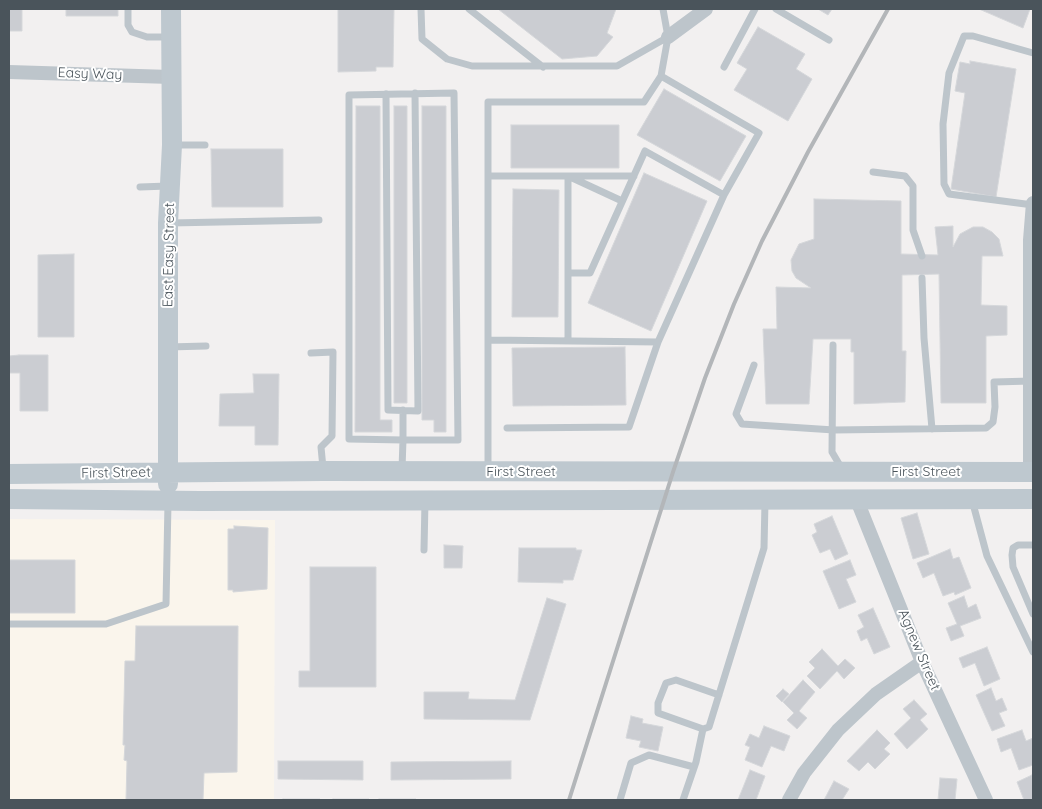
<!DOCTYPE html>
<html>
<head>
<meta charset="utf-8">
<style>
	body { margin:0 }
	#map { position:relative; width:1042px; height:809px; overflow:hidden; background:#f2f0f0; font-family:Quicksand,sans-serif }
	canvas { display:block }
	.frame { position:absolute; inset:0; border:10px solid #4a545b; pointer-events:none }
</style>
</head>
<body>
<div id="map">
<canvas width="1042" height="809"></canvas>
<div class="frame"></div>
</div>
<script>
const ctx = document.querySelector('canvas').getContext('2d');
ctx.lineJoin = 'round';
function fillPath(path, color) { ctx.fillStyle = color; ctx.fill(path, 'evenodd'); }
const poly = rows => new Path2D(rows.map(r => 'M' + r).join(''));
function trace(path, color, width, dash) { ctx.strokeStyle = color; ctx.lineWidth = width; ctx.lineCap = dash ? 'butt' : 'round'; ctx.setLineDash(dash || []); ctx.stroke(path); }
function label(font, color, halo, rows, align = 'center') {
  ctx.font = font + ' Quicksand,sans-serif'; ctx.lineWidth = 4; ctx.setLineDash([]); ctx.textBaseline = 'middle'; ctx.strokeStyle = halo; ctx.fillStyle = color; for (const [text, x, y, turn = 0] of rows) {
    ctx.save(); ctx.translate(x, y); ctx.rotate((+turn || 0) * Math.PI / 180); ctx.textAlign = isNaN(turn) ? turn : align; if (halo) ctx.strokeText(text, 0, 0); ctx.fillText(text, 0, 0); ctx.restore();
  }
}
fillPath(poly([
	[9,519,275,520,274,800,9,800]
]), '#faf5ec');
const building = poly([
	[9,9,22,9,22,31,9,31,9,9],
	[66,9,118,9,118,16,66,16,66,9],
	[338,9,394,9,393,67,376,67,376,71,338,72,338,9],
	[498,9,616,9,607,33,613,37,597,56,562,59,498,9],
	[818,9,832,9,828,15,818,9],
	[979,9,1030,9,1023,28,979,9],
	[758,27,805,54,796,69,812,79,788,121,734,90,747,69,737,63,758,27],
	[970,61,1016,69,996,197,951,189,965,93,955,91,960,62,970,64,970,61],
	[664,89,746,136,720,181,637,135,664,89],
	[356,106,380,106,380,420,392,420,392,432,355,432,356,106],
	[394,106,407,106,407,403,394,403,394,106],
	[422,106,446,106,446,432,434,432,434,420,422,420,422,106],
	[511,125,619,125,619,168,511,168,511,125],
	[211,149,283,149,283,207,212,207,211,149],
	[644,173,707,201,651,331,588,303,644,173],
	[513,189,559,190,558,317,512,317,513,189],
	[814,199,901,201,901,254,938,255,935,227,953,226,953,247,960,234,973,227,983,227,992,232,999,239,1003,256,982,256,981,305,1007,306,1007,335,986,336,986,403,941,403,939,274,902,275,902,351,906,351,905,402,854,404,854,352,851,352,851,339,813,339,809,404,766,404,763,329,777,329,776,287,811,288,796,278,792,271,791,260,799,244,814,239,814,199],
	[74,254,74,337,38,337,38,255,74,254],
	[625,347,626,405,513,406,512,348,625,347],
	[19,355,48,355,48,411,20,411,20,373,9,373,9,356,19,355],
	[253,374,279,374,278,445,255,445,255,426,219,426,220,394,254,393,253,374],
	[917,513,929,554,913,559,901,518,917,513],
	[832,516,848,554,835,560,830,549,820,553,812,535,817,532,814,524,832,516],
	[234,526,268,528,267,589,233,592,233,590,228,590,228,529,234,529,234,526],
	[444,545,463,546,462,568,444,568,444,545],
	[519,548,576,548,576,550,582,550,573,580,563,580,563,583,518,582,519,548],
	[950,549,953,559,959,557,971,588,955,595,954,592,943,596,934,573,923,578,917,563,950,549],
	[9,560,75,560,75,613,9,613,9,560],
	[850,560,856,575,846,579,856,602,839,609,823,571,850,560],
	[310,567,376,567,376,687,299,687,299,671,310,671,310,567],
	[964,596,968,608,976,604,981,618,960,626,964,636,951,641,946,628,957,624,948,603,964,596],
	[547,598,566,604,530,720,424,719,424,692,469,692,468,699,515,700,547,598],
	[873,608,890,647,874,654,867,638,861,641,857,631,864,627,858,615,873,608],
	[136,626,238,626,237,772,204,773,203,800,126,800,127,761,124,760,125,745,123,745,125,661,135,661,136,626],
	[987,647,1000,679,984,686,975,663,963,668,959,658,987,647],
	[822,649,838,666,845,659,855,668,844,679,837,671,820,689,807,676,815,668,809,662,822,649],
	[803,680,815,692,799,711,807,718,797,729,787,720,794,713,783,702,803,680],
	[991,688,996,701,1002,698,1007,710,999,713,1005,726,992,731,976,695,991,688],
	[783,689,789,694,782,702,776,696,783,689],
	[914,700,927,714,920,720,928,729,907,749,894,734,911,718,903,709,914,700],
	[631,716,643,719,642,723,663,727,658,751,639,747,641,741,626,738,631,716],
	[764,726,790,736,784,751,771,746,762,767,745,760,750,747,745,745,750,734,759,738,764,726],
	[877,730,890,743,884,749,890,754,875,769,868,762,859,771,847,761,877,730],
	[1022,730,1026,741,1033,738,1033,765,1019,770,1011,748,1001,752,997,739,1022,730],
	[278,761,363,761,363,780,278,779,278,761],
	[511,761,511,779,391,780,391,762,511,761],
	[750,770,765,776,756,800,738,800,750,770],
	[1032,775,1033,800,1024,800,1017,782,1032,775],
	[940,778,957,779,955,800,938,800,940,778],
	[834,781,849,789,842,800,824,800,834,781],
	[283,799,320,799,320,800,283,800,283,799],
	[333,799,369,799,369,800,333,800,333,799],
	[379,799,416,799,416,800,379,800,379,799]
]);
fillPath(building, '#cbcdd2');
trace(building, '#d5d7da', 1);
trace(poly([
	[128,9,128,25,132,32,147,37,169,37],
	[421,9,422,39,447,59,472,66,617,66,668,37],
	[469,9,543,67],
	[776,9,829,40],
	[724,67,755,9],
	[661,76,668,37,663,9],
	[386,94,388,410,418,411,415,93],
	[175,145,205,145],
	[873,172,905,176,913,186,913,230,922,256],
	[488,176,634,176],
	[140,187,168,186],
	[1033,205,949,194,944,184,943,124,949,73,964,36,973,36,1033,53],
	[170,223,319,220],
	[568,273,590,273,645,151,724,195],
	[922,278,924,338,932,429],
	[488,340,658,342,724,195,759,133,661,76,644,102,488,102,488,469],
	[568,340,568,176,622,201],
	[833,345,832,452,842,469],
	[168,347,206,346],
	[311,353,333,352,332,436,321,447,323,468],
	[754,365,736,414,742,424,834,430,986,428,993,422,995,407,994,382,1031,381],
	[507,428,629,427,658,342],
	[402,469,403,440,458,440,454,93,349,95,349,439,403,440,403,410],
	[972,500,987,556,1033,652],
	[1033,545,1018,545,1013,548,1012,555,1013,567,1033,614],
	[424,550,425,501],
	[9,624,106,624,166,604,168,503],
	[719,695,676,680,666,683,658,703,658,713,703,729,709,727,750,594,764,548,765,502],
	[620,800,631,763,649,755,694,767],
	[683,800,696,762,703,729]
]), '#bdc5cb', 7);
trace(poly([
	[668,37,706,9],
	[9,72,171,77],
	[1030,472,1030,240,1033,203],
	[856,498,922,662,986,800],
	[789,800,804,773,838,730,876,694,922,662]
]), '#bdc5cb', 14);
trace(poly([
	[9,474,323,471,1033,472],
	[168,484,168,223,172,145,171,9],
	[9,499,200,501,1033,499]
]), '#bec8cf', 20);
trace(poly([
	[569,800,673,472,705,378,734,304,762,241,808,152,888,9]
]), '#b3b6b9', 4);
label('14px', '#4a545b', '#fff', [
	["Easy Way",90,74,2],
	["East Easy Street",169,255,-89],
	["First Street",521,472],
	["First Street",926,472],
	["First Street",116,473,-1],
	["Agnew Street",919,650,67]
]);
</script>
</body>
</html>
